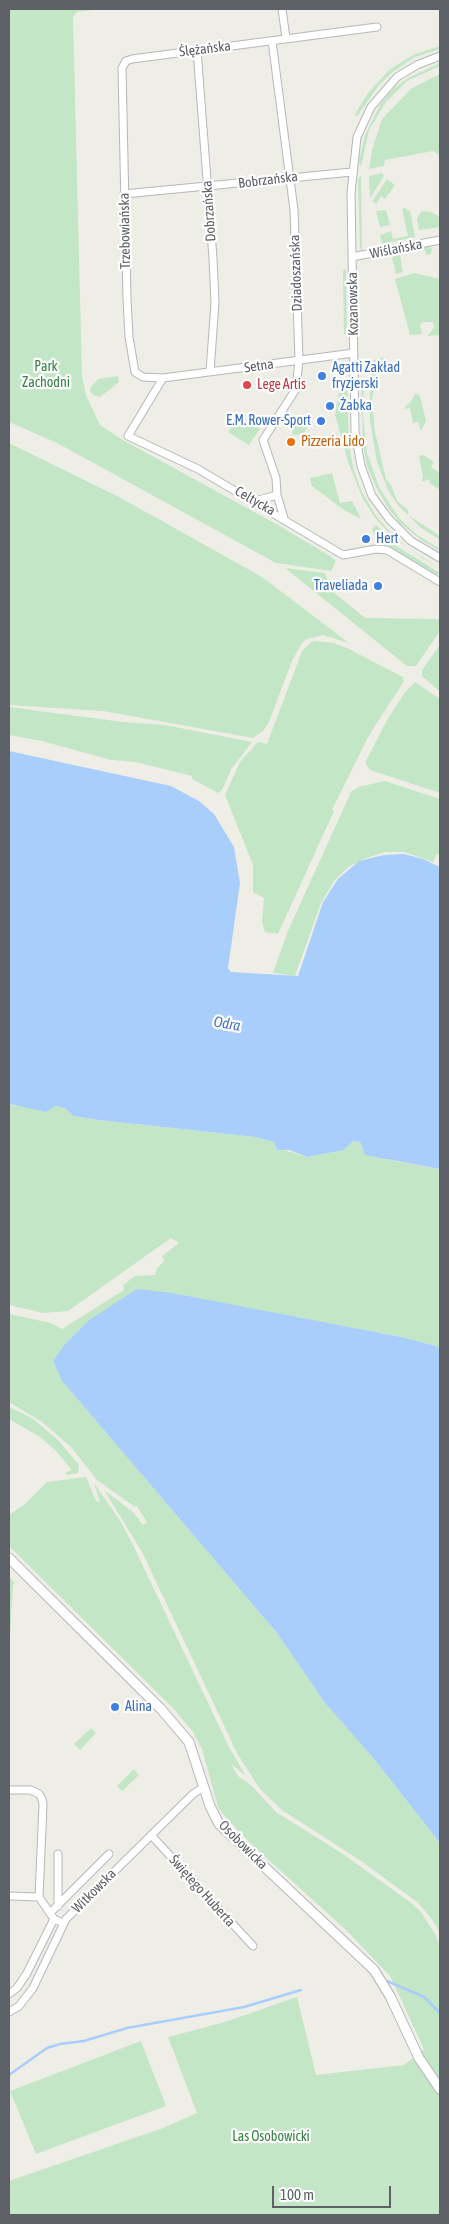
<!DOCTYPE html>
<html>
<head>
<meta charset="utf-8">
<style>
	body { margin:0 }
	#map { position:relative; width:449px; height:2224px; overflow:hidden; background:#efeee6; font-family:"Asap Condensed",sans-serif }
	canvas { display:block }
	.frame { position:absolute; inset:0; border:10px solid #5d6066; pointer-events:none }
	.scale { position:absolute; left:272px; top:2186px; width:119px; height:22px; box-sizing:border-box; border:2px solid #5d6066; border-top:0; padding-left:6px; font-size:15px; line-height:18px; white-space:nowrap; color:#5d6066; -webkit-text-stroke:4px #fff; paint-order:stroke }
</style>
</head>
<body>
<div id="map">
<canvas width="449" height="2224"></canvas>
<div class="frame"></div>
<div class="scale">100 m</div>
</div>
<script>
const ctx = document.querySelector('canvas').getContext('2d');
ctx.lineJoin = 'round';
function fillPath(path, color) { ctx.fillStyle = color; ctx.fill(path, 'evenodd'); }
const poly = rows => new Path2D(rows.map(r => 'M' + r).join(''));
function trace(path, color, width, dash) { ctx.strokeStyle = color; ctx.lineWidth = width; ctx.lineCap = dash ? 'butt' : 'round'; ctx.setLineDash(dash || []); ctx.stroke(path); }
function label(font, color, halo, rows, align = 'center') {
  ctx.font = font + ' "Asap Condensed",sans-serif'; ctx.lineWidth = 4.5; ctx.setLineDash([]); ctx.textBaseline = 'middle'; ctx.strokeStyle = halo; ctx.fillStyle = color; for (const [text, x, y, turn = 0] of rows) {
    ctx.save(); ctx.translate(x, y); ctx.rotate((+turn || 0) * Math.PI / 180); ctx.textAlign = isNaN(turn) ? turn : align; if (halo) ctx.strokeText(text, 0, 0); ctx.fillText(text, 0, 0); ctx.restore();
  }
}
fillPath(poly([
	[9,9,101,9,77,12,73,17,82,376,86,395,100,425,121,439,278,525,330,556,336,561,331,571,276,563,57,443,9,422],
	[440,46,440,49,415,57,394,71,379,85,358,115,354,116,368,93,389,70,413,55],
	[440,63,440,66,407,81,386,102,369,130,361,167,359,161,365,135,380,105,394,88,408,78],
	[440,74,440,155,433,151,385,160,384,166,369,169,372,150,382,119,412,88],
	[382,173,384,176,370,198,369,176],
	[361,175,362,241,362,251,360,248,358,180],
	[387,179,395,185,385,199,381,196,377,203,374,204,373,200],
	[405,208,410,211,415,237,382,244,380,235,391,231,393,239,408,236,402,209],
	[386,210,390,225,380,227,376,211],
	[422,211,431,212,440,217,440,227,419,230,417,218],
	[428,246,432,248,431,254,426,255,425,250,400,255,403,272,396,274,392,258,395,252],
	[346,269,347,335,344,334,343,271],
	[414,273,440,279,440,335,427,336,434,328,433,322,424,322,420,324,422,334,410,335,395,279],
	[383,357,385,362,384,364,378,365,372,400,375,432,386,479,391,485,397,501,408,510,408,515,440,536,440,540,420,527,397,504,388,490,377,462,370,421,370,395,372,361],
	[118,376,119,382,100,397,93,395,90,391,90,388,98,379],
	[361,377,364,380,363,417,367,453,379,487,399,518,416,534,440,549,440,551,421,540,399,522,387,506,375,485,367,466,363,444],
	[347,378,349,446,354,471,361,490,376,516,394,536,409,549,440,568,422,558,395,539,375,518,363,499,348,462,335,415,341,381],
	[416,393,420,396,426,421,421,431,418,422,413,423,410,408,406,409,405,406,409,404],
	[238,416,260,429,249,445,228,432],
	[301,417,309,425,303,434,293,435,292,430],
	[9,443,121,498,262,577,349,643,323,635,307,639,302,643,292,661,269,722,263,731,253,738,103,711,9,705],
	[423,455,434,462,431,467,440,473,440,490,429,483,430,481,427,479,424,482,422,481,423,477,419,456],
	[332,473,340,503,352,501,361,519,344,510,312,486,310,478],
	[376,525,398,547,440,573,436,575,392,548,378,543,372,529],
	[285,568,325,573,332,591,365,618,440,619,440,631,416,666,407,666],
	[316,641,334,643,347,648,403,677,404,681,368,737,332,810,334,811,278,934,265,932,262,922,264,898,253,892,253,865,225,795,240,762,258,742,267,744,302,651,311,642],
	[440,645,440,692,422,676,422,670],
	[415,682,440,699,440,793,370,770,365,763,387,720,405,692],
	[9,707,123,722,165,725,252,742,232,768,222,790,218,793,192,779,192,776,135,762,111,760,42,741,9,735],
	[385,781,440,799,440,855,437,854,433,862,404,852,385,852,366,858,348,867,334,881,321,903,295,976,273,973,287,933,351,792,358,787],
	[9,1104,14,1106,55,1106,65,1108,73,1116,99,1120,255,1137,274,1142,277,1148,307,1157,344,1150,353,1141,360,1142,362,1149,389,1160,440,1169,440,1347,401,1337,258,1310,53,1361,62,1381,277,1633,325,1703,374,1759,440,1843,440,1933,432,1919,417,1902,361,1861,282,1810,260,1789,238,1755,142,1552,104,1490,133,1512,143,1525,147,1522,136,1505,135,1507,97,1480,71,1447,42,1422,9,1402,9,1314,51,1323,62,1329,124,1290,123,1285,135,1276,155,1275,157,1268,164,1261,162,1256,179,1243,171,1238,68,1311,43,1313,9,1305],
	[9,1407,32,1418,58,1440,79,1465,78,1473,67,1475,65,1473,72,1470,55,1450,40,1437,9,1419],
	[86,1477,96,1501,100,1502,94,1483,121,1522,133,1545,229,1747,246,1776,231,1764,238,1776,253,1787,276,1812,343,1854,410,1902,420,1911,436,1935,440,1949,440,2215,9,2215,9,2181,163,2128,197,2113,168,2037,225,2022,297,1997,316,2075,404,2065,424,2049,390,1976,345,1929,251,1844,227,1819,218,1807,202,1749,193,1732,173,1708,9,1546,9,1515,25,1504,47,1482],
	[9,1576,15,1583,13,1585,9,1656],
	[91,1728,96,1733,80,1750,74,1744],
	[134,1769,139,1775,122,1791,117,1786],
	[141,2041,166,2106,36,2154,10,2091]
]), '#c3e6c7');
fillPath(poly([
	[9,751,171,786,199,801,214,814,234,847,240,883,228,968,231,972,298,976,323,902,338,879,359,861,384,855,404,854,423,859,440,867,440,1169,365,1155,360,1142,353,1141,344,1150,307,1157,289,1150,277,1150,274,1142,255,1137,99,1120,73,1116,65,1108,55,1106,46,1112,9,1104],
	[137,1289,172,1293,401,1337,440,1347,440,1843,374,1759,325,1703,277,1633,62,1381,53,1361,66,1343,88,1321]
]), '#a9cefc');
trace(poly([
	[387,1981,424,1997,440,2013],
	[9,2075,47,2048,60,2044,84,2041,127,2028,244,2007,301,1990]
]), '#a9cefc', 2.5);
const minor = poly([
	[282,9,286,38],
	[272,41,294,210,299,360,296,389,263,440,276,478,277,495,284,518],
	[197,50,213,258,215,303,210,371],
	[440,56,417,65,397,77,371,107,357,137,351,193,355,431,361,466,372,496,389,519,411,541,440,558],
	[124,194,352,172],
	[352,257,440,240],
	[354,353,163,378,143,377,135,372,129,337,127,299,122,68,126,61,132,59,377,27],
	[163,378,128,436,198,469,343,555,376,549,387,550,440,582],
	[255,501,277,495],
	[9,1790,31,1790,39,1794,42,1799,43,1805,39,1897,54,1919,63,1923],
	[151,1835,253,1946],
	[9,1896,39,1897],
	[58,1906,58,1854],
	[51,1912,109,1854],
	[9,1994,17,1988,27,1973,54,1919],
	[9,2012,19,2006,33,1988,66,1919,193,1794,204,1787]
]);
const tertiary = poly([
	[9,1558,161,1709,189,1742,210,1806,219,1824,374,1970,390,1996,419,2058,440,2089]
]);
trace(minor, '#b6b7bc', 9);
trace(tertiary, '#b6b7bc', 11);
trace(minor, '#fff', 7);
trace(tertiary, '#fff', 9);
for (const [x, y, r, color] of [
	[322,376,5,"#3f7fe0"],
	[247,385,5,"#e0444e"],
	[330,406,5,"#3f7fe0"],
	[321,421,5,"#3f7fe0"],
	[291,442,5,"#e8710a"],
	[366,539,5,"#3f7fe0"],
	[378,586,5,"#3f7fe0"],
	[115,1707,5,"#3f7fe0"]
]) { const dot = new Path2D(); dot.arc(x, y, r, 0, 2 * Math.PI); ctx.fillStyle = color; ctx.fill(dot); trace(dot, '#fff', 2); }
label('14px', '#5d6066', '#fff', [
	["Ślężańska",205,49,-7],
	["Bobrzańska",268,180,-7],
	["Dobrzańska",209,211,-94],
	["Trzebowiańska",125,231,-91],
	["Wiślańska",396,249,-11],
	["Dziadoszańska",296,273,-92],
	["Kozanowska",353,304,-91],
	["Setna",259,366,-8],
	["Celtycka",255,501,30],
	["Osobowicka",243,1845,45],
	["Witkowska",94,1891,-45],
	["Świętego Huberta",202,1891,48]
]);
label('14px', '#378344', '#fff', [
	["Park",46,367],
	["Zachodni",46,383],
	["Las Osobowicki",271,2137]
]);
label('14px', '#366cbe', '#fff', [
	["Agatti Zakład",332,368],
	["fryzjerski",332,384],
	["Żabka",340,406],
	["E.M. Rower-Sport",311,421,"right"],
	["Hert",376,539],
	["Traveliada",368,586,"right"],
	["Alina",125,1707]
], 'left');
label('14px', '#be3a42', '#fff', [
	["Lege Artis",257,385]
], 'left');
label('14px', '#c56008', '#fff', [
	["Pizzeria Lido",301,442]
], 'left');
label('italic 15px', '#4b76c0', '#fff', [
	["Odra",227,1024,10]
]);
</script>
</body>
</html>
